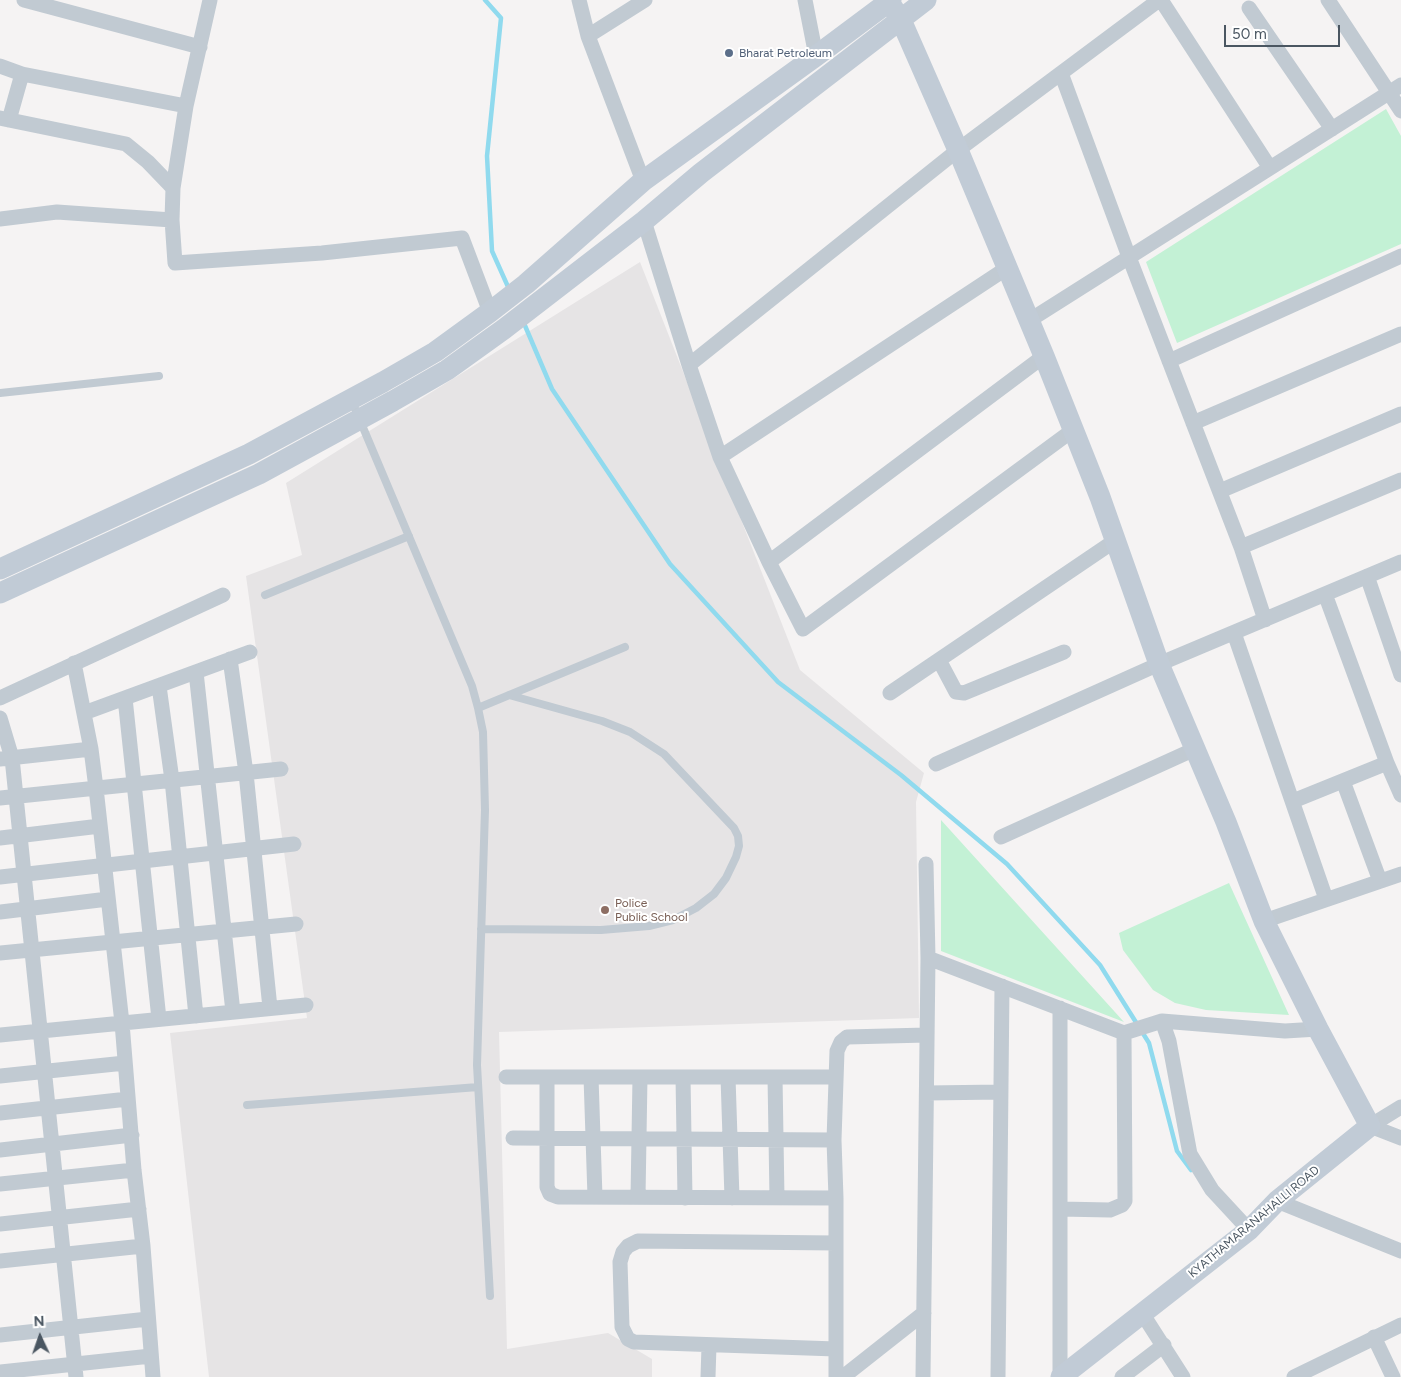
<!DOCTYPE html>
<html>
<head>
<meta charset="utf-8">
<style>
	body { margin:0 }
	#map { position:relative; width:1401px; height:1377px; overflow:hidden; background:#f5f3f3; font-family:Figtree,sans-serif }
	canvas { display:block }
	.north { position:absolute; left:15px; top:1312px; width:50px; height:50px; -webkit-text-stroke:4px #fff; paint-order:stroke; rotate:357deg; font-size:14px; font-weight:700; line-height:20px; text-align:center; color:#4a5661 }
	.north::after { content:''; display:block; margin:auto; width:18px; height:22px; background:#4a5661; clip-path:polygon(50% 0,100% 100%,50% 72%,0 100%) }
	.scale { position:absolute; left:1224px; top:25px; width:116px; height:22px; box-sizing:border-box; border:2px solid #4a5661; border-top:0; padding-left:6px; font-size:15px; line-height:18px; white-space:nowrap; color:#4a5661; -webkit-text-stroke:4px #fff; paint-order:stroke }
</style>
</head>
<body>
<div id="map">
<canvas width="1401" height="1377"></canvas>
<div class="north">N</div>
<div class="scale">50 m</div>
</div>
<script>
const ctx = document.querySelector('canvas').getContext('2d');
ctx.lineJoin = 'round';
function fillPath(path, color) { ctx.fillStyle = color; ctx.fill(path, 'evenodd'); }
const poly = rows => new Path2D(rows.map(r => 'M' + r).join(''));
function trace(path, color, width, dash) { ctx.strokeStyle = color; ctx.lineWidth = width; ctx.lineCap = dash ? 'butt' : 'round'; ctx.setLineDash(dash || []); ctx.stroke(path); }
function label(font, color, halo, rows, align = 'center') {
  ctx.font = font + ' Figtree,sans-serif'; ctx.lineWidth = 4; ctx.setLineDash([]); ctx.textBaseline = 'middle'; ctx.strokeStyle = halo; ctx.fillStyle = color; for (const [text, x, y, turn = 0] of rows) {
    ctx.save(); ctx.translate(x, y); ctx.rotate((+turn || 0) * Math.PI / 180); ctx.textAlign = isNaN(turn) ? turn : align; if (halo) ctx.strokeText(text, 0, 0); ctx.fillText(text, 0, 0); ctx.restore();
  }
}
fillPath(poly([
	[640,262,800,670,924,773,916,802,919,1018,499,1032,507,1349,608,1333,652,1359,652,1377,209,1377,170,1033,307,1018,246,576,302,555,286,483]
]), '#e6e4e5');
fillPath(poly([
	[1386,109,1401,136,1401,244,1177,343,1146,262],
	[941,820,1124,1022,941,951],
	[1229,883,1289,1015,1206,1010,1175,1003,1153,990,1123,950,1119,933]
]), '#c3f1d5');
trace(poly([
	[485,0,501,18,487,156,492,251,509,289],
	[523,321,552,389,670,564,778,682,901,775,1007,864,1100,965,1149,1043,1177,1151,1191,1170]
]), '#90daee', 4.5);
trace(poly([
	[0,393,159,376],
	[351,399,472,686,478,708,483,732,485,810,477,1065,490,1296],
	[265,595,409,536],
	[478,708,625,647],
	[481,929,601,930,649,926,673,920,696,908,714,894,726,878,736,857,739,846,738,836,734,828,664,754,630,732,602,721,509,695],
	[247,1105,478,1087]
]), '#c1cad2', 8);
trace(poly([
	[24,0,200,47],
	[579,0,588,36,643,181],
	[805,0,816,56],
	[1161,0,1270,168],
	[1328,0,1401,111],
	[1249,8,1332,129],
	[588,36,645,0],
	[0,66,22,74,186,106],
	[1061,73,1129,257,1241,547,1265,620],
	[0,118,126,144,148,162,173,188,172,220,175,263,322,253,462,238,490,312],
	[9,120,22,74],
	[173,188,186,106,210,0],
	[0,219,57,212,172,220],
	[644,221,689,365,720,457,769,562,803,629,1073,430],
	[1030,320,1401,85],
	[1169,361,1401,256],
	[689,365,958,150,1159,0],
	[1193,423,1401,334],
	[720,457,1007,268],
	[1220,491,1401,414],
	[1241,547,1401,480],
	[769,562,1044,356],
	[1367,576,1401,675],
	[1325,594,1387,763,1401,795],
	[1234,633,1326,899],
	[230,659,246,773,270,1008],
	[939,660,956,692,964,693,1064,652],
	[74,663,91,749,96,788,122,1023,134,1170,143,1246,153,1377],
	[196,672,233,1012],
	[159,686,172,780,196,1016],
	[890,693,1116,540],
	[0,698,223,595],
	[125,698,159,1019],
	[84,713,250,652],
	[0,718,12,758,76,1377],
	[0,759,91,749],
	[936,764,1159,664,1401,562],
	[1343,781,1380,881],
	[0,798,281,769],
	[1293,801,1387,763],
	[1001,837,1195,749],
	[0,838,100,826],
	[0,877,294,844],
	[0,912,108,899],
	[1264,921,1401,874],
	[0,953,296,924],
	[928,958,1124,1033,1162,1021,1285,1031,1318,1029],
	[1060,1008,1060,1377],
	[1162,1021,1169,1041,1190,1154,1212,1190,1249,1230],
	[0,1035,306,1005],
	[0,1076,125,1063],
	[506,1077,836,1077],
	[547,1077,547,1187,550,1194,558,1197,836,1198],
	[591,1077,595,1197],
	[683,1077,685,1198],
	[728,1077,732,1198],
	[775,1077,777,1198],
	[927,1093,1001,1092],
	[0,1113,128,1099],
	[1370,1126,1401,1107],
	[1370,1126,1401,1138],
	[513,1138,834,1140],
	[0,1150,132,1135],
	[0,1184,134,1170],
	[638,1197,640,1077],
	[1277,1201,1401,1251],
	[1060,1209,1110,1210,1122,1205,1125,1201,1124,1033],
	[0,1224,139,1209],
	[0,1261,143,1246],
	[1142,1313,1183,1377],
	[0,1335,148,1319],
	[1374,1337,1393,1377],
	[836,1349,634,1342,628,1339,622,1327,620,1262,623,1252,628,1246,638,1241,836,1243],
	[0,1372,151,1356],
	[708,1377,709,1346],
	[836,1377,836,1198,834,1140,837,1051,841,1042,847,1037,927,1035],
	[843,1377,924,1313],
	[923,1377,928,958,926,864],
	[998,1377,1002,986],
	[1122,1377,1164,1345],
	[1294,1377,1401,1325]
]), '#c1cad2', 15);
trace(poly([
	[889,2,901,20,958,150,1044,356,1100,497,1159,664,1226,822,1264,921,1318,1029,1370,1126,1277,1201,1249,1230,1061,1377],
	[0,569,249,454,383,382,435,352,490,312,526,284,643,181,816,56,891,0],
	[0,593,259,474,393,401,447,370,504,329,644,221,701,173,926,0]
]), '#c1cbd6', 21);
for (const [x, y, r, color] of [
	[729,53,5,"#5c6f8a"],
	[605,910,5,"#8d6e63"]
]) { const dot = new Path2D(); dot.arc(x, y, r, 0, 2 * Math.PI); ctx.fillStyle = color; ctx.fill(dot); trace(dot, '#fff', 2); }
label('12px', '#4e5e75', '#fff', [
	["Bharat Petroleum",739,53]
], 'left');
label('12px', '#785e54', '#fff', [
	["Police",615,903],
	["Public School",615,917]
], 'left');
label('12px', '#4a5661', '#fff', [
	["KYATHAMARANAHALLI ROAD",1254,1222,-40]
]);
</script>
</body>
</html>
